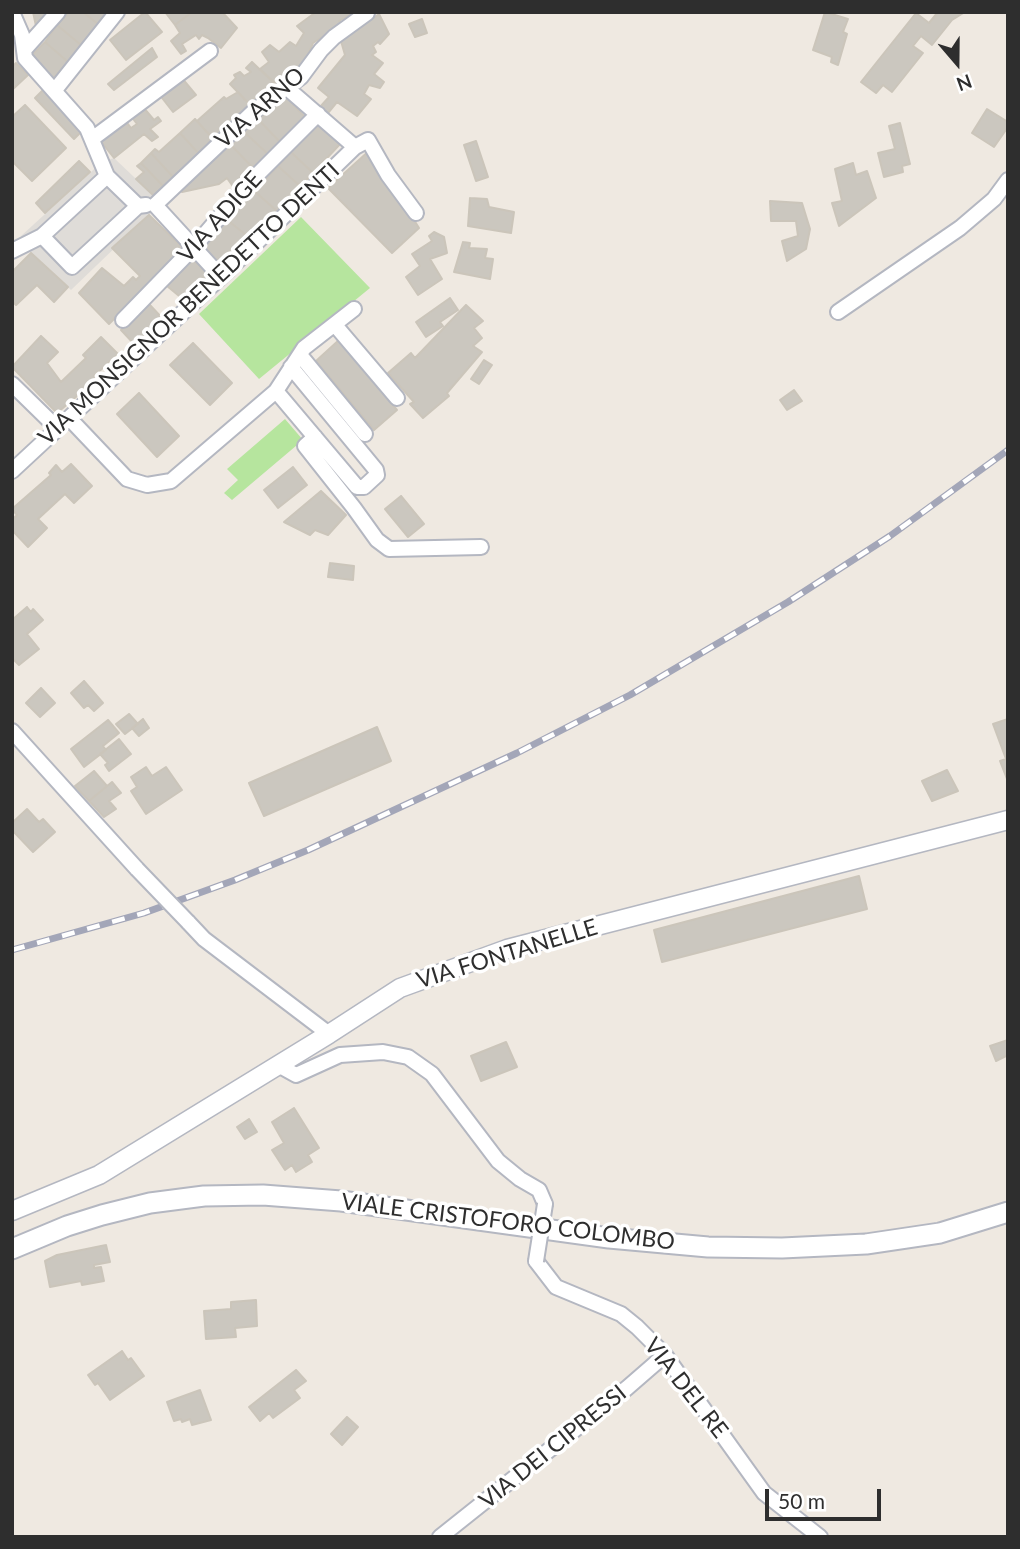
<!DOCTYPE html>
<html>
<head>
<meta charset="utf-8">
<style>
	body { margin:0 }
	#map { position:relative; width:1020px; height:1549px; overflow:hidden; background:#efe9e1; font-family:Lato,sans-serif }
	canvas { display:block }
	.frame { position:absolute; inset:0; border:14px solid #2e2e2e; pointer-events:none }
	.north { position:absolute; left:922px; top:28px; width:70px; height:70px; -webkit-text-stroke:5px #fff; paint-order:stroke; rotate:160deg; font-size:19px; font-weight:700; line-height:28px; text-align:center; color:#2e2e2e }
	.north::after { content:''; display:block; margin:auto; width:24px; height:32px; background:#2e2e2e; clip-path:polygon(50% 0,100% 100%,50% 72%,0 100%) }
	.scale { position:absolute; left:765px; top:1489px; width:116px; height:32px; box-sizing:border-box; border:4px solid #2e2e2e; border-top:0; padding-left:9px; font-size:21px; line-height:24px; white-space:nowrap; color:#2e2e2e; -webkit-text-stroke:5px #fff; paint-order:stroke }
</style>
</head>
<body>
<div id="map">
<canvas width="1020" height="1549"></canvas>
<div class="frame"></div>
<div class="north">N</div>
<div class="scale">50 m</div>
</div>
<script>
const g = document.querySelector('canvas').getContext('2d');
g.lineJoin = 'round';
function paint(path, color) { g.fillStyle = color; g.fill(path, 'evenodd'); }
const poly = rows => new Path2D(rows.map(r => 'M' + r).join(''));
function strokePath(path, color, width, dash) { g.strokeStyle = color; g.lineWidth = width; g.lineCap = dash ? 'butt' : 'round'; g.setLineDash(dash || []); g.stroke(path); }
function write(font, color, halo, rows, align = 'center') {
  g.font = font + ' Lato,sans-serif'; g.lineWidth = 7; g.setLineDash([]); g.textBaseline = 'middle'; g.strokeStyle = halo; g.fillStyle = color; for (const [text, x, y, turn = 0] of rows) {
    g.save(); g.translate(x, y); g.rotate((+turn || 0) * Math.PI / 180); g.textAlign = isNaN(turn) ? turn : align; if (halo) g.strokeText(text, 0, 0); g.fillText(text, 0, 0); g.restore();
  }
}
paint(poly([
	[301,217,370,288,259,379,199,314],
	[285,419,303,440,232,500,224,493,238,480,227,469]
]), '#b6e59e');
paint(poly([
	[114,158,154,196,155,205,149,215,71,290,31,253,21,236,102,162]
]), '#dfdcd8');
const building = poly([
	[33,12,48,12,36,26,33,12],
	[69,12,83,12,98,24,81,45,57,25,69,12],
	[83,12,107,12,98,24,83,12],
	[145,12,162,32,126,60,110,40,145,12],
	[165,12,192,12,175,25,165,12],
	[192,12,222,12,237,28,221,48,208,38,202,35,199,39,196,35,182,44,186,51,181,54,171,41,180,33,175,25,192,12],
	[316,12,355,12,339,21,342,24,313,43,305,62,296,75,280,88,260,69,269,62,262,52,270,45,279,52,290,42,296,46,304,33,297,26,316,12],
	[825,12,848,19,843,32,847,34,838,65,831,62,832,57,813,50,825,12],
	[938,12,965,12,952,20,932,45,921,36,913,46,923,53,892,92,883,85,876,93,861,82,916,13,929,23,938,12],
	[379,14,389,34,380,44,378,42,373,46,376,52,372,55,383,63,374,74,384,82,380,88,369,85,364,94,371,99,357,116,337,102,328,113,320,107,329,97,318,88,345,55,341,41,379,14],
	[422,19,427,33,415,37,409,24,422,19],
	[57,25,81,45,68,62,45,42,57,25],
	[45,42,68,62,52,80,33,54,45,42],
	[152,48,157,57,114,90,108,84,152,48],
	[252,62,274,83,251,106,230,84,236,78,234,75,240,72,244,76,251,72,246,68,252,62],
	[16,63,28,75,12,90,12,67,16,63],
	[181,77,196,95,173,112,159,94,181,77],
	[44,89,83,130,74,139,35,98,44,89],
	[238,92,251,106,214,140,197,121,224,97,226,99,238,92],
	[284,95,306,118,281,143,257,118,267,113,284,95],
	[25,105,66,148,32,181,12,161,12,117,25,105],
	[143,107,154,120,158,117,161,121,150,129,158,137,152,141,144,134,114,158,99,139,125,120,131,128,137,124,131,116,143,107],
	[987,109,1008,122,1008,127,994,147,972,133,987,109],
	[256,117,281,143,269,155,242,130,256,117],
	[195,119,214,140,200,155,180,133,195,119],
	[319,122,341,143,313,173,291,152,319,122],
	[900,123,910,164,902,166,903,172,884,177,878,153,895,149,889,126,900,123],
	[242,130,269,155,255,170,229,143,242,130],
	[180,133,200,155,174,178,151,153,155,149,159,152,180,133],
	[476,141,488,177,476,181,464,145,476,141],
	[229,143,255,170,234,188,227,178,219,184,182,192,179,190,229,143],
	[370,150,419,228,392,253,328,188,370,150],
	[291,152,313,173,301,187,278,166,291,152],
	[151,153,174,178,164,187,141,163,151,153],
	[79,161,90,172,45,213,36,203,79,161],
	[141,163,164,187,154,196,136,179,144,172,137,166,141,163],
	[853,163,856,175,867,171,876,198,839,226,832,203,842,201,835,169,853,163],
	[278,166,301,187,278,212,252,189,256,186,257,188,278,166],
	[252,189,278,212,251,239,226,219,252,189],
	[470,198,487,199,489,207,514,212,511,233,468,226,470,198],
	[770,201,802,203,810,229,806,249,787,261,782,241,798,236,796,221,771,221,770,201],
	[149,215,184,249,109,324,79,293,102,268,124,286,133,277,136,280,140,276,112,248,149,215],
	[226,219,251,239,221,267,201,247,226,219],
	[434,232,444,237,447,253,430,259,442,279,418,295,406,277,420,266,412,254,432,241,429,236,434,232],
	[463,242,470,243,469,248,487,249,485,258,493,259,490,279,454,272,463,242],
	[31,253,68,287,54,302,37,285,16,305,12,301,12,272,31,253],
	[192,258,209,275,184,300,167,286,192,258],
	[450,298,458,310,440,322,443,326,426,337,416,322,450,298],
	[149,304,164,320,136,346,121,330,149,304],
	[466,305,483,321,474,328,482,338,473,346,482,352,447,393,449,396,423,418,410,404,414,402,388,373,411,353,415,358,466,305],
	[41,336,58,352,47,363,61,382,86,358,83,355,101,337,118,354,94,376,97,379,57,413,12,367,41,336],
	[339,340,397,410,374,430,316,361,339,340],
	[193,343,232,383,210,405,170,365,193,343],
	[484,360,492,365,479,384,471,379,484,360],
	[794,390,802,401,787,410,780,400,794,390],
	[139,393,179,436,157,457,117,414,139,393],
	[71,464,92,486,74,503,65,494,38,519,47,528,28,547,12,530,12,520,17,515,12,509,51,475,49,473,56,465,62,472,71,464],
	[293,467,307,485,278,508,264,490,293,467],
	[321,491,346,515,328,535,315,530,310,535,284,522,321,491],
	[401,496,424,524,408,537,385,509,401,496],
	[330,563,354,566,353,580,328,577,330,563],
	[27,607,31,612,33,609,43,620,27,634,39,649,19,665,12,658,12,620,27,607],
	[84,681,103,703,94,711,88,705,84,708,71,693,84,681],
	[41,688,55,703,40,717,26,703,41,688],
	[129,714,138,724,125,734,116,724,129,714],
	[143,719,149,728,139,736,132,728,143,719],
	[1008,719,1008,779,1007,779,1000,761,1006,759,993,724,1008,719],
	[108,720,119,733,103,746,106,750,84,767,71,749,108,720],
	[377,727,391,761,264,816,249,783,377,727],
	[119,739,131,754,109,771,105,765,108,763,100,754,119,739],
	[146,767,152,776,166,767,182,790,146,814,131,791,137,787,131,777,146,767],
	[947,770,958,791,932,801,922,781,947,770],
	[94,771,107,786,89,801,75,786,94,771],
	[112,782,121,793,109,801,116,809,104,817,89,801,112,782],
	[27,809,39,822,43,819,55,832,33,852,12,830,12,823,27,809],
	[859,876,867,909,662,962,654,930,859,876],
	[1008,1040,1008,1055,996,1061,990,1046,1008,1040],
	[506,1042,517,1067,481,1081,471,1056,506,1042],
	[294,1108,319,1148,308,1155,312,1162,296,1172,292,1165,285,1170,272,1150,284,1143,272,1122,294,1108],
	[249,1119,257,1132,245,1139,237,1127,249,1119],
	[106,1245,110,1262,94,1265,94,1268,101,1267,104,1281,82,1285,81,1281,50,1287,45,1261,57,1255,106,1245],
	[256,1300,257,1326,235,1328,236,1337,206,1339,204,1311,231,1309,231,1302,256,1300],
	[122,1351,128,1360,131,1358,144,1376,110,1400,98,1383,95,1385,88,1375,122,1351],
	[296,1370,306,1381,294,1390,300,1398,273,1418,269,1413,260,1421,249,1407,296,1370],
	[200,1390,211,1420,192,1425,190,1419,182,1422,181,1419,174,1421,167,1402,200,1390],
	[347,1417,358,1427,342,1445,331,1434,347,1417]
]);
paint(building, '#cbc7bf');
strokePath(building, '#cbc5ba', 2);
const minor = poly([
	[12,12,22,35,25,58,87,128,107,176],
	[24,50,58,12],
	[287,88,355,147],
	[55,90,117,12],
	[92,139,210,51],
	[155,205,254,111,301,77,321,50,334,37,367,13],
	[155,205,221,277],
	[42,236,72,267,138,206,146,205],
	[12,251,42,236,107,176,138,206],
	[838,312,960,228,994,199,1008,180],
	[123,320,193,248,246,186,318,114],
	[335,325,397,398],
	[300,355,365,434],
	[12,384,57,428],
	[276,391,357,487,364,487,377,475,376,470,291,367],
	[69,418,127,479,147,485,171,481,276,391,304,348,354,309],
	[315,437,305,446,354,508,377,540,389,549,481,547],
	[12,471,221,277,355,147,368,140,388,175,416,213],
	[12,731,137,869],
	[188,922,204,939,329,1034],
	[278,1065,296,1075,340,1055,383,1052,408,1057,432,1074,498,1161,520,1179,539,1190,545,1204],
	[536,1261,556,1287,621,1314,637,1327,665,1355,764,1493,820,1537],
	[440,1537,627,1388,665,1355]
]);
const tertiary = poly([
	[12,1211,99,1175,329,1034,400,988,507,949,1008,820]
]);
const secondary = poly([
	[12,1249,67,1226,102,1215,150,1203,204,1196,263,1195,341,1201,609,1238,708,1247,782,1248,866,1244,940,1233,1008,1212]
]);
strokePath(minor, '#b4b7c1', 18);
strokePath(tertiary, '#b4b7c1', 21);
strokePath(secondary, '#b4b7c1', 23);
strokePath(minor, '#fff', 14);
strokePath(tertiary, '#fff', 18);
strokePath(secondary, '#fff', 19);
const rail = poly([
	[12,950,144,913,235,880,308,850,517,753,630,695,788,602,890,536,1008,450]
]);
strokePath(rail, '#a3a6b8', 7);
strokePath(rail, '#fff', 4.5, [13]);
const minorBridge = poly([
	[137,869,188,922],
	[536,1261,545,1204]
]);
strokePath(minorBridge, '#b4b7c1', 18, []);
strokePath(minorBridge, '#fff', 14);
write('23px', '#2e2e2e', '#fff', [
	["VIA ARNO",260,108,-41],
	["VIA ADIGE",220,217,-48],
	["VIA MONSIGNOR BENEDETTO DENTI",189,304,-43],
	["VIA FONTANELLE",507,954,-17],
	["VIALE CRISTOFORO COLOMBO",508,1222,7],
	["VIA DEL RE",686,1388,52],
	["VIA DEI CIPRESSI",553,1447,-39]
]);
</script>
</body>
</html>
